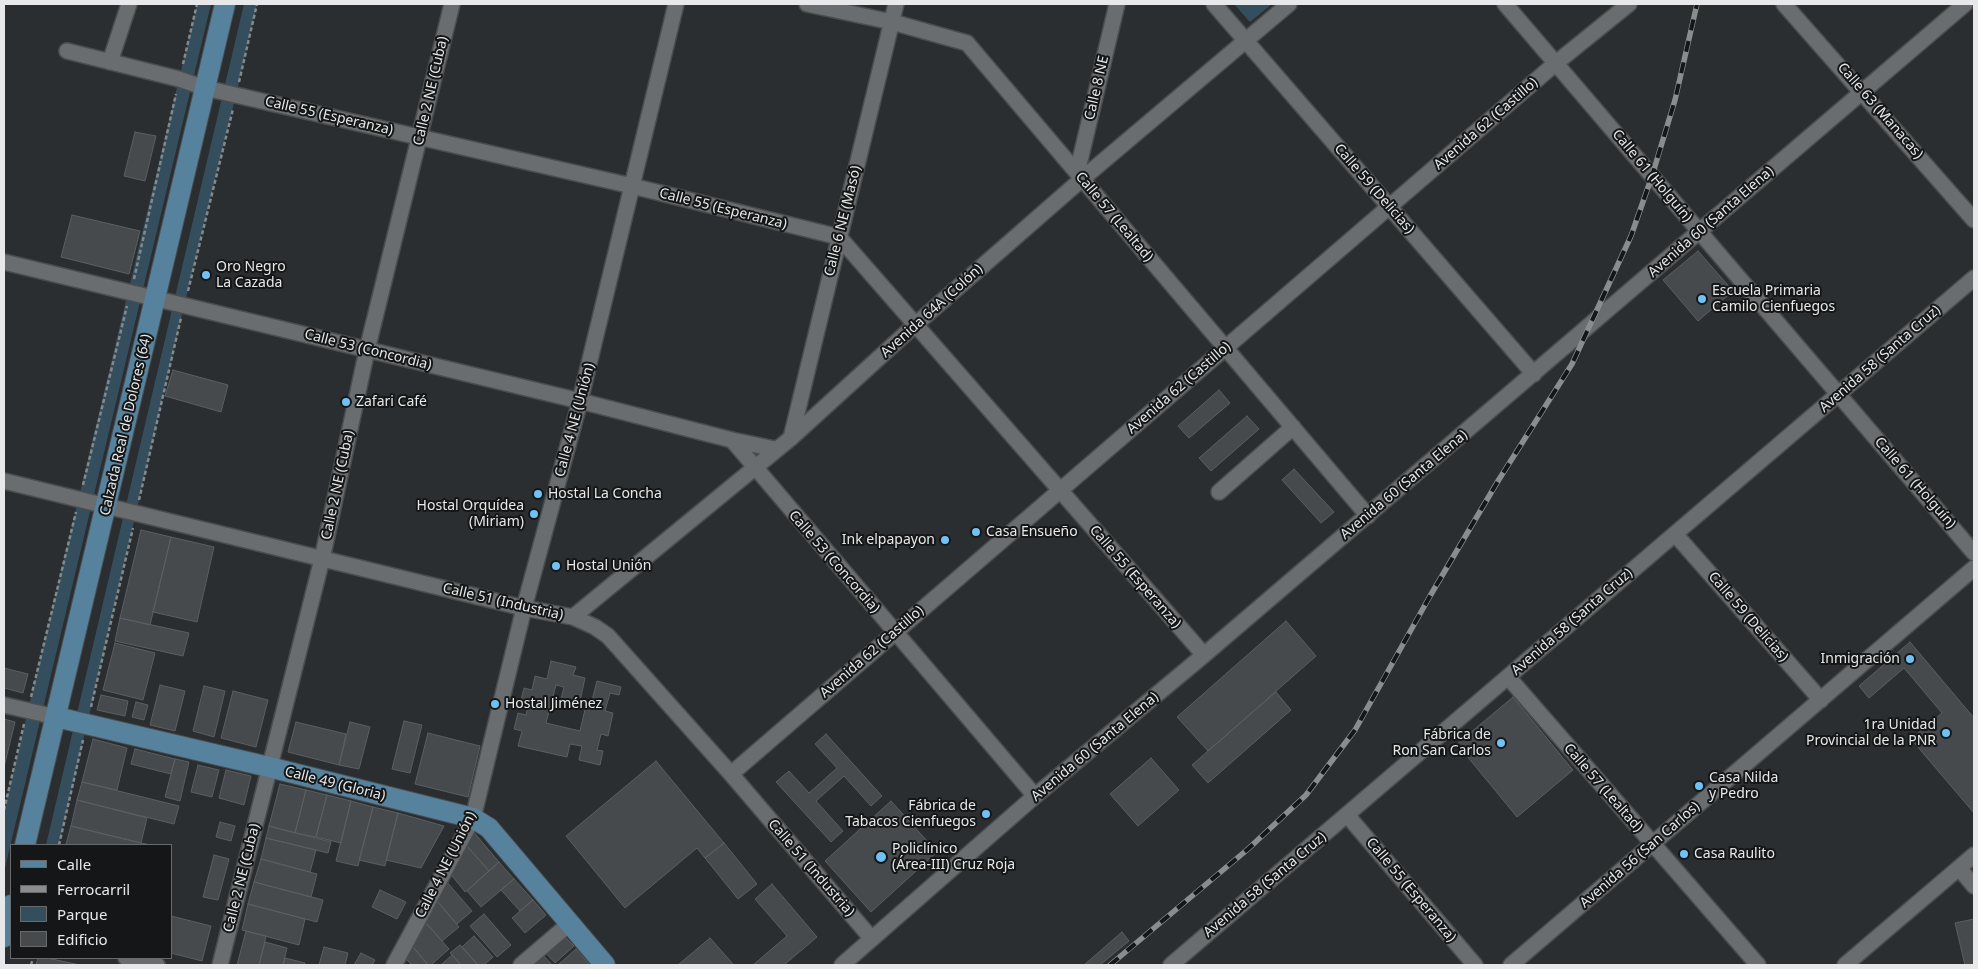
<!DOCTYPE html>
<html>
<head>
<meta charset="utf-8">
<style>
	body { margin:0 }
	#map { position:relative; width:1978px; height:969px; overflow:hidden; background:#2b2e30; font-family:"Noto Sans",sans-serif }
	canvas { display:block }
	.frame { position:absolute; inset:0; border:5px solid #e6e8e9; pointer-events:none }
	.legend { position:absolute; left:10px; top:844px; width:162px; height:115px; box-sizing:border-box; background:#141617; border:1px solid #686a6b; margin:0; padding:6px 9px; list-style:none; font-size:15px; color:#e6e8e9 }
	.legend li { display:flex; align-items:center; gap:10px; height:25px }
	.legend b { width:25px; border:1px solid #686a6b }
</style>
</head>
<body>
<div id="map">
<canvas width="1978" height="969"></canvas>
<div class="frame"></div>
<ul class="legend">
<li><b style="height:6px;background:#56829d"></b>Calle</li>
<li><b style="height:6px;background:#8a8d8e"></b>Ferrocarril</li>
<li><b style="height:14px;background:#354e5e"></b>Parque</li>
<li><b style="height:14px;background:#474a4c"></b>Edificio</li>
</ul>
</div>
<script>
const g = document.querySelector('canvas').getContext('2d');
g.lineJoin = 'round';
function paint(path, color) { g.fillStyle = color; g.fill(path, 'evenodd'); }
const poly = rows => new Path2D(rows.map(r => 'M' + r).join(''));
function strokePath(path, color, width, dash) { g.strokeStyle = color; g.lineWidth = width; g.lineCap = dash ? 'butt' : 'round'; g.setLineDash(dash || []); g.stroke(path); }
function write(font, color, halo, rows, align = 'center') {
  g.font = font + ' "Noto Sans",sans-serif'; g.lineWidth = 4; g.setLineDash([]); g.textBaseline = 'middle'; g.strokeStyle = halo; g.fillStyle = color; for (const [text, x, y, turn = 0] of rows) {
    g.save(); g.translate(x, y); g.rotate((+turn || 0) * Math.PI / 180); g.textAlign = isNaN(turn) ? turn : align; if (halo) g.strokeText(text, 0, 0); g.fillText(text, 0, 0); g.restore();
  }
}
paint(poly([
	[197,4,211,4,4,872,4,810],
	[244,4,257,4,236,95,184,306,59,845,46,845],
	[1234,4,1272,4,1250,22]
]), '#354e5e');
const building = poly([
	[135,132,156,136,145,181,124,176,135,132],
	[72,215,140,231,129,274,61,257,72,215],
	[1698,251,1733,291,1698,321,1663,280,1698,251],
	[173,370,228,385,221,412,165,396,173,370],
	[1219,390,1230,403,1189,438,1178,426,1219,390],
	[1247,416,1259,429,1211,471,1199,458,1247,416],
	[1294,469,1334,512,1321,523,1282,480,1294,469],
	[141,530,171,537,150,625,120,618,141,530],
	[171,537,214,547,197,622,153,612,171,537],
	[120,618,189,633,183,656,115,641,120,618],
	[1286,621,1316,656,1208,751,1177,717,1286,621],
	[1910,642,1974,718,1974,813,1911,739,1942,713,1904,668,1869,698,1859,686,1910,642],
	[115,643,155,653,143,700,103,690,115,643],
	[551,661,576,667,573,675,585,678,580,701,591,704,597,681,621,687,619,695,610,693,605,711,613,713,608,736,601,734,597,750,603,751,600,765,579,760,582,746,570,744,567,757,518,746,522,731,514,729,518,713,526,715,528,706,520,704,524,688,532,690,535,676,547,679,551,661],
	[556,685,564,687,561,699,586,705,580,731,546,723,556,685],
	[4,668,28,674,23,693,4,688,4,668],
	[160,685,185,691,175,731,150,725,160,685],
	[204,686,225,691,214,737,193,731,204,686],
	[233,691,268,700,256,747,221,738,233,691],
	[1276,692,1291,710,1208,783,1192,765,1276,692],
	[101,695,128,701,125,716,97,710,101,695],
	[1513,697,1573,770,1517,817,1457,744,1513,697],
	[136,702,148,705,144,720,132,717,136,702],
	[4,719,15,722,4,767,4,719],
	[404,721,422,725,410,773,392,769,404,721],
	[296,722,346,734,339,765,288,752,296,722],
	[350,722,370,727,359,769,339,765,350,722],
	[428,733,480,746,468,797,415,784,428,733],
	[826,734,882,796,871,806,844,776,816,801,843,831,831,842,776,782,789,771,809,793,837,768,815,744,826,734],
	[93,739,127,748,117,790,82,782,93,739],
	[135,749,175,759,171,774,131,764,135,749],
	[1151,758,1179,790,1138,826,1110,794,1151,758],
	[175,759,189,762,180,801,165,797,175,759],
	[656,761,724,843,705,858,697,848,625,908,566,836,656,761],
	[198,765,219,770,212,797,191,792,198,765],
	[226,770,251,776,244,805,219,798,226,770],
	[82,782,179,806,174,824,77,800,82,782],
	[280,784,306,790,295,833,269,826,280,784],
	[306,790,327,795,316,837,295,833,306,790],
	[327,795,351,801,341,843,316,837,327,795],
	[77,800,147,818,141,843,71,826,77,800],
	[351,801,373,807,358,866,336,861,351,801],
	[891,801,937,852,871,912,825,861,891,801],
	[373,807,398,813,385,866,359,860,373,807],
	[398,813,444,826,421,868,386,860,398,813],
	[220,822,235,826,231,841,216,837,220,822],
	[71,826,141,843,150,845,72,845,66,844,71,826],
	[269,826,331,842,328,853,266,838,269,826],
	[472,830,499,862,489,871,464,843,472,830],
	[266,838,316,850,310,872,261,859,266,838],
	[464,843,489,871,465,892,449,872,464,843],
	[724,843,757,884,738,899,705,858,724,843],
	[214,855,229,859,218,900,203,897,214,855],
	[261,859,317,874,311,897,254,882,261,859],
	[499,862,514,879,481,907,467,891,499,862],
	[514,879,533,900,520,911,501,890,514,879],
	[446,881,472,911,457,924,437,901,446,881],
	[254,882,323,900,317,922,248,904,254,882],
	[772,884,817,937,784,965,753,965,787,936,755,899,772,884],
	[380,890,406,902,397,919,372,907,380,890],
	[533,900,546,915,525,933,512,918,533,900],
	[437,901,459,927,442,941,426,923,437,901],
	[248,904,305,919,299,945,242,930,248,904],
	[484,914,511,945,497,957,470,926,484,914],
	[171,916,211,926,202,961,171,953,171,916],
	[1974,919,1974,965,1965,965,1955,923,1974,919],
	[426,923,449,949,431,965,428,965,413,947,426,923],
	[246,931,266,936,259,965,237,965,246,931],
	[1122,932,1129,941,1100,965,1084,965,1122,932],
	[474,936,493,957,484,965,478,965,462,947,474,936],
	[564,936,574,946,555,963,545,952,564,936],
	[710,938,734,965,678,965,710,938],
	[265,942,287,948,283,965,259,965,265,942],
	[460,945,462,947,478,965,461,965,450,953,460,945],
	[324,947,348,953,345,965,319,965,324,947],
	[413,947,428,965,412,965,406,959,413,947],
	[576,949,590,965,558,965,576,949],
	[361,953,375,960,372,965,354,965,361,953],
	[452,955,461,965,441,965,452,955],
	[543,955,552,965,535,965,534,963,543,955],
	[38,958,47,958,80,965,36,965,38,958],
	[285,958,305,963,304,965,283,965,285,958]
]);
paint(building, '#474a4c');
strokePath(building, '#5b5f61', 1);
const minor = poly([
	[807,4,892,22,967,43,1368,516],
	[1214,4,1534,374],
	[1505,4,1974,553],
	[1784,4,1974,220],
	[67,51,179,79,205,88,632,186,839,237,1204,655],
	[110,62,129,4],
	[1077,173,1117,4],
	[4,262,580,401,732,440,775,449],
	[791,438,896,4],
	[732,440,1035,796],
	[4,481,524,608,573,617,595,627,608,636,731,774,872,939],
	[1219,492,1293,427],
	[1675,534,1821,700],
	[573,617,791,438,915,325,1082,179,1289,4],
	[1508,677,1758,965],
	[4,705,56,717],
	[731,774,1556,63,1629,4],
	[1347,815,1475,965],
	[1959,868,1974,886],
	[126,958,157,965],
	[220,965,322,559,367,350,452,4],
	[394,965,473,818,524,608,580,401,676,4],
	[521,965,569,924],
	[842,965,1035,796,1204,655,1965,4],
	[1171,965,1974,278],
	[1511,965,1974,568],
	[1845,965,1974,855]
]);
const major = poly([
	[56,717,269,767,473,818,489,828,605,965],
	[25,845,225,4],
	[4,937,11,905]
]);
strokePath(minor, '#4a4d4e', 18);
strokePath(major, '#4a4d4e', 22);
strokePath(poly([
	[183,64,197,4],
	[239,82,257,4],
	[134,279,176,94],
	[188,291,233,109],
	[83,485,127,306],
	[139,500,181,318],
	[31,697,76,512],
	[91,707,133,528],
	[4,810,24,724],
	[59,845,83,740],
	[31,965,33,958]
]), '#86898a', 2.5, [4, 2.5]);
strokePath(minor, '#6a6d70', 15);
strokePath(major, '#56829d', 20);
const rail = poly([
	[1110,965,1248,849,1306,795,1355,730,1430,596,1498,481,1572,364,1631,236,1652,176,1675,100,1697,4]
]);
strokePath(rail, '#8a8d8e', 5.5);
strokePath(rail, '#141617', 4, [11]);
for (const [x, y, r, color] of [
	[206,275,5,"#70c2f4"],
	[1702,299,5,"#70c2f4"],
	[346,402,5,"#70c2f4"],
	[538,494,5,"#70c2f4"],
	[534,514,5,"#70c2f4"],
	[976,532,5,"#70c2f4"],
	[945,540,5,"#70c2f4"],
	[556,566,5,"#70c2f4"],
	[1910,659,5,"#70c2f4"],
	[495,704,5,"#70c2f4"],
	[1946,733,5,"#70c2f4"],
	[1501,743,5,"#70c2f4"],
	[1699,786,5,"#70c2f4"],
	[986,814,5,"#70c2f4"],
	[1684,854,5,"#70c2f4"],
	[881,857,6,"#70c2f4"]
]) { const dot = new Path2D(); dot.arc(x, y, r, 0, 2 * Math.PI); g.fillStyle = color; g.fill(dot); strokePath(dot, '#141617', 2); }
write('14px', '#e6e8e9', '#141617', [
	["Calle 8 NE",1097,88,-77],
	["Calle 2 NE (Cuba)",431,91,-77],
	["Calle 63 (Manacas)",1880,111,49],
	["Calle 55 (Esperanza)",329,116,13],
	["Avenida 62 (Castillo)",1486,124,-41],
	["Calle 61 (Holguín)",1652,176,50],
	["Calle 59 (Delicias)",1374,189,49],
	["Calle 55 (Esperanza)",723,209,14],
	["Calle 57 (Lealtad)",1114,217,50],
	["Calle 6 NE (Masó)",843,221,-76],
	["Avenida 60 (Santa Elena)",1711,222,-41],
	["Avenida 64A (Colón)",932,311,-42],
	["Calle 53 (Concordia)",368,350,14],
	["Avenida 58 (Santa Cruz)",1880,359,-41],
	["Avenida 62 (Castillo)",1179,388,-41],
	["Calle 4 NE (Unión)",575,420,-75],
	["Calzada Real de Dolores (64)",126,425,-77],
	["Calle 61 (Holguín)",1915,483,49],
	["Calle 2 NE (Cuba)",338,485,-78],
	["Avenida 60 (Santa Elena)",1404,485,-40],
	["Calle 53 (Concordia)",834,562,49],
	["Calle 55 (Esperanza)",1135,577,49],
	["Calle 51 (Industria)",503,602,13],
	["Calle 59 (Delicias)",1748,617,49],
	["Avenida 58 (Santa Cruz)",1572,622,-41],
	["Avenida 62 (Castillo)",872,652,-41],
	["Avenida 60 (Santa Elena)",1095,747,-40],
	["Calle 49 (Gloria)",335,784,14],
	["Calle 57 (Lealtad)",1603,788,49],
	["Avenida 56 (San Carlos)",1640,855,-41],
	["Calle 4 NE (Unión)",446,865,-63],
	["Calle 51 (Industria)",811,868,49],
	["Calle 2 NE (Cuba)",242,878,-76],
	["Avenida 58 (Santa Cruz)",1265,885,-40],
	["Calle 55 (Esperanza)",1411,890,50]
]);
write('14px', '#e6e8e9', '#141617', [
	["Oro Negro",216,267],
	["La Cazada",216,283],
	["Escuela Primaria",1712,291],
	["Camilo Cienfuegos",1712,307],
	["Zafari Café",356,402],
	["Hostal La Concha",548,494],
	["Hostal Orquídea",524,506,"right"],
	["(Miriam)",524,522,"right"],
	["Casa Ensueño",986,532],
	["Ink elpapayon",935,540,"right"],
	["Hostal Unión",566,566],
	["Inmigración",1900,659,"right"],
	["Hostal Jiménez",505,704],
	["1ra Unidad",1936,725,"right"],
	["Provincial de la PNR",1936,741,"right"],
	["Fábrica de",1491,735,"right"],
	["Ron San Carlos",1491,751,"right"],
	["Casa Nilda",1709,778],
	["y Pedro",1709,794],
	["Fábrica de",976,806,"right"],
	["Tabacos Cienfuegos",976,822,"right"],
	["Policlínico",892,849],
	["(Área-III) Cruz Roja",892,865],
	["Casa Raulito",1694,854]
], 'left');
</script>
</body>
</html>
